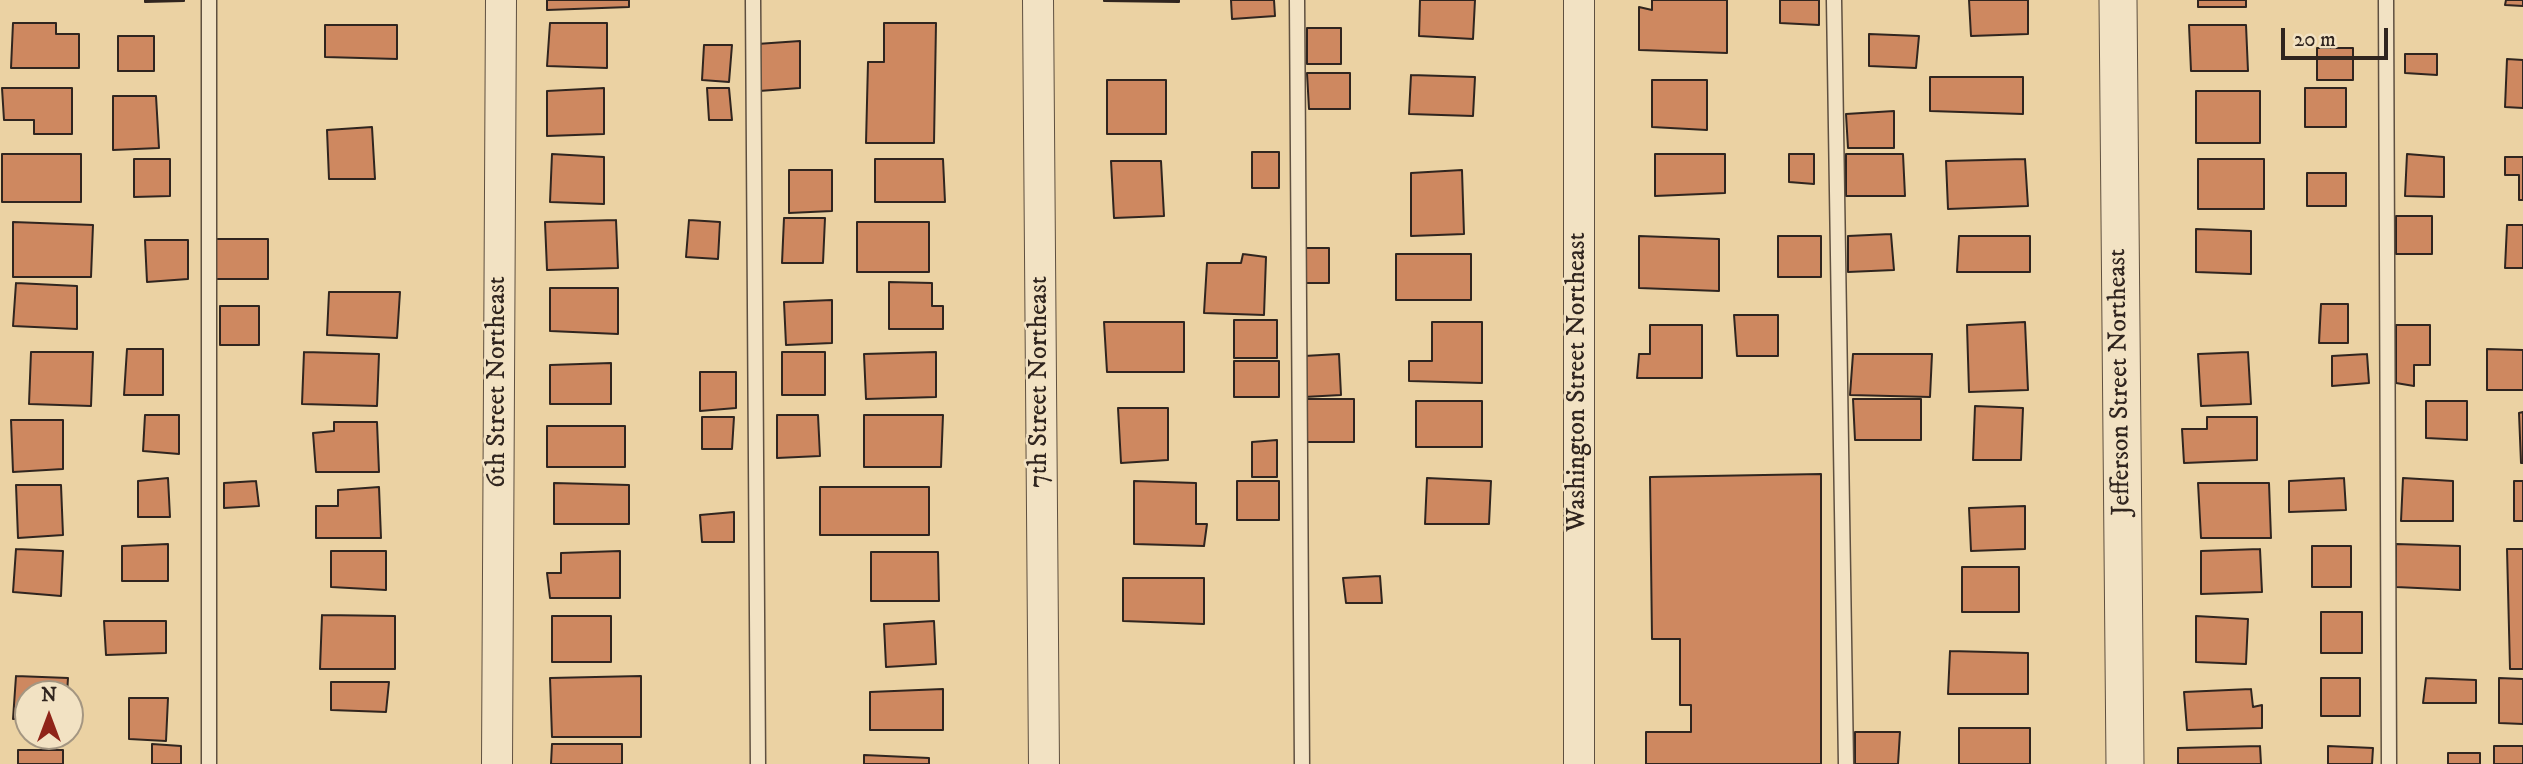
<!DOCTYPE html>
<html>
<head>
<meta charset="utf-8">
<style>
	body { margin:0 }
	#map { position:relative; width:2523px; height:764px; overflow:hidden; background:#ebd2a3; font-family:"IM FELL DW Pica",serif }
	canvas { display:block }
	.north { position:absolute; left:14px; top:680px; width:70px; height:70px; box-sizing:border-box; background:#f2e2c3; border:2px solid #a49681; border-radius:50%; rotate:0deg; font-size:19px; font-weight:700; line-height:28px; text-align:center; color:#30251f }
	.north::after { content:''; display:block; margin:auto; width:24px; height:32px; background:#8f2418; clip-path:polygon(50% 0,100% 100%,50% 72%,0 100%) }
	.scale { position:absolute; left:2281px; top:28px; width:107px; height:32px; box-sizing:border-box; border:4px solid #30251f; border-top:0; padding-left:9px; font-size:21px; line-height:24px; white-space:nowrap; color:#30251f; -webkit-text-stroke:5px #f2e2c3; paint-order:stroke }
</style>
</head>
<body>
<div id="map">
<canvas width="2523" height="764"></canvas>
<div class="north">N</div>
<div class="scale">20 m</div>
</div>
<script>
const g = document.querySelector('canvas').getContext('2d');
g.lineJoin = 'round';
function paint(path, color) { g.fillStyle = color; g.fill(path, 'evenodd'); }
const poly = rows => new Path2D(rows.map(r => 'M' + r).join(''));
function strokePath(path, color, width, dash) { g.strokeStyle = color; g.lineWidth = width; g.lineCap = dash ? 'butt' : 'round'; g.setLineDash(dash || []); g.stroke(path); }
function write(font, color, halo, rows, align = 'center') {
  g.font = font + ' "IM FELL DW Pica",serif'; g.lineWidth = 5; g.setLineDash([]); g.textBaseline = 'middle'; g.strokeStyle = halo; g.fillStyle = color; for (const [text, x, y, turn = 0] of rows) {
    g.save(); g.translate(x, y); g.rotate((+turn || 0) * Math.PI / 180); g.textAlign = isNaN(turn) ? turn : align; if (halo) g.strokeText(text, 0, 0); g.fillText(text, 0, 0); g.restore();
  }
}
const building = poly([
	[145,0,184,0,184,1,145,2,145,0],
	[547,0,629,0,629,7,547,10,547,0],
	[1179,0,1179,2,1104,1,1104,0,1179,0],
	[1231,0,1274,0,1275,16,1232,19,1231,0],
	[1420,0,1475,0,1473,39,1419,36,1420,0],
	[1652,0,1727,0,1727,53,1639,50,1639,7,1652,10,1652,0],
	[1780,0,1819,0,1819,25,1780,23,1780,0],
	[1969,0,2028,0,2028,34,1971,36,1969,0],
	[2198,0,2246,0,2246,7,2198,7,2198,0],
	[2506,0,2523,0,2523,6,2505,5,2506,0],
	[13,23,56,23,56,34,79,34,79,68,11,68,13,23],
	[550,23,607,23,607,68,547,66,550,23],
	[884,23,936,23,934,143,866,143,868,62,884,62,884,23],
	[325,25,397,25,397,59,325,57,325,25],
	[2189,25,2246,25,2248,71,2191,71,2189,25],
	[1307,28,1341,28,1341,64,1307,64,1307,28],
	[1869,34,1919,36,1916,68,1869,66,1869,34],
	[118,36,154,36,154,71,118,71,118,36],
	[800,41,800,88,759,91,757,44,800,41],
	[704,45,732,45,729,82,702,80,704,45],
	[2317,48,2353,48,2353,80,2317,80,2317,48],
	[2405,54,2437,54,2437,75,2405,73,2405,54],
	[2507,59,2523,60,2523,108,2505,107,2507,59],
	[1307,73,1350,73,1350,109,1309,109,1307,73],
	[1411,75,1475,77,1473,116,1409,114,1411,75],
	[1930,77,2023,77,2023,114,1930,111,1930,77],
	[1107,80,1166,80,1166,134,1107,134,1107,80],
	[1652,80,1707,80,1707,130,1652,127,1652,80],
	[2,88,72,88,72,134,34,134,34,120,4,120,2,88],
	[604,88,604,134,547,136,547,91,604,88],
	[707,88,729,88,732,120,709,120,707,88],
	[2305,88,2346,88,2346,127,2305,127,2305,88],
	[2196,91,2260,91,2260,143,2196,143,2196,91],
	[113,96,156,96,159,148,113,150,113,96],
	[1894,111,1894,148,1848,148,1846,114,1894,111],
	[372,127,375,179,329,179,327,130,372,127],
	[1252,152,1279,152,1279,188,1252,188,1252,152],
	[2,154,81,154,81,202,2,202,2,154],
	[552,154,604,157,604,204,550,202,552,154],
	[1655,154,1725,154,1725,193,1655,196,1655,154],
	[1789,154,1814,154,1814,184,1789,182,1789,154],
	[1846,154,1903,154,1905,196,1846,196,1846,154],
	[2407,154,2444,157,2444,197,2405,196,2407,154],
	[2505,157,2523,157,2523,200,2519,200,2519,175,2505,175,2505,157],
	[134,159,170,159,170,196,134,197,134,159],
	[875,159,943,159,945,202,875,202,875,159],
	[2025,159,2028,206,1948,209,1946,161,2025,159],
	[2198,159,2264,159,2264,209,2198,209,2198,159],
	[1111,161,1161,161,1164,216,1114,218,1111,161],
	[789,170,832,170,832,211,789,213,789,170],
	[1462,170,1464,234,1411,236,1411,173,1462,170],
	[2307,173,2346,173,2346,206,2307,206,2307,173],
	[2396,216,2432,216,2432,254,2396,254,2396,216],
	[784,218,825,218,823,263,782,263,784,218],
	[616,220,618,268,547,270,545,222,616,220],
	[689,220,720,222,718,259,686,257,689,220],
	[13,222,93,225,91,277,13,277,13,222],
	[857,222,929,222,929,272,857,272,857,222],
	[2507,225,2523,225,2523,268,2505,268,2507,225],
	[2196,229,2251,231,2251,274,2196,272,2196,229],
	[1891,234,1894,270,1848,272,1848,236,1891,234],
	[1639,236,1719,239,1719,291,1639,288,1639,236],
	[1778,236,1821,236,1821,277,1778,277,1778,236],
	[1959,236,2030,236,2030,272,1957,272,1959,236],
	[216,239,268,239,268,279,213,279,216,239],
	[145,240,188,240,188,279,147,282,145,240],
	[1304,248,1329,248,1329,283,1304,283,1304,248],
	[1243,254,1266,257,1264,315,1204,313,1207,263,1241,263,1243,254],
	[1396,254,1471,254,1471,300,1396,300,1396,254],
	[889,282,932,283,932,306,943,306,943,329,889,329,889,282],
	[16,283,77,286,77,329,13,326,16,283],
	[550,288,618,288,618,334,550,331,550,288],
	[329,292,400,292,397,338,327,335,329,292],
	[832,300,832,343,786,345,784,302,832,300],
	[2321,304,2348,304,2348,343,2319,343,2321,304],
	[220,306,259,306,259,345,220,345,220,306],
	[1734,315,1778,315,1778,356,1737,356,1734,315],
	[1234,320,1277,320,1277,358,1234,358,1234,320],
	[1104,322,1184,322,1184,372,1107,372,1104,322],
	[1432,322,1482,322,1482,383,1409,381,1409,361,1432,361,1432,322],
	[2025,322,2028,390,1969,392,1967,325,2025,322],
	[1650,325,1702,325,1702,378,1637,378,1639,354,1650,354,1650,325],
	[2396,325,2430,325,2430,365,2414,365,2414,386,2396,383,2396,325],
	[127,349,163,349,163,395,124,395,127,349],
	[2487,349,2523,350,2523,390,2487,390,2487,349],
	[31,352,93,352,91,406,29,404,31,352],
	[304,352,379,354,377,406,302,404,304,352],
	[782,352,825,352,825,395,782,395,782,352],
	[936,352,936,397,866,399,864,354,936,352],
	[2248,352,2251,404,2201,406,2198,354,2248,352],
	[1339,354,1341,395,1304,397,1304,356,1339,354],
	[1853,354,1932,354,1930,397,1850,395,1853,354],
	[2367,354,2369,383,2332,386,2332,356,2367,354],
	[1234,361,1279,361,1279,397,1234,397,1234,361],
	[611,363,611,404,550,404,550,365,611,363],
	[700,372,736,372,736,408,700,411,700,372],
	[1307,399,1354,399,1354,442,1307,442,1307,399],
	[1853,399,1921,399,1921,440,1855,440,1853,399],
	[1416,401,1482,401,1482,447,1416,447,1416,401],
	[2426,401,2467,401,2467,440,2426,438,2426,401],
	[1975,406,2023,408,2021,460,1973,460,1975,406],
	[1118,408,1168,408,1168,460,1121,463,1118,408],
	[2523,412,2523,463,2521,463,2519,413,2523,412],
	[145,415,179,415,179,454,143,451,145,415],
	[777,415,818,415,820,456,777,458,777,415],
	[864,415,943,415,941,467,864,467,864,415],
	[702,417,734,417,732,449,702,449,702,417],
	[2207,417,2257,417,2257,460,2184,463,2182,429,2207,429,2207,417],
	[11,420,63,420,63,469,13,472,11,420],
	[334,422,377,422,379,472,316,472,313,433,334,431,334,422],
	[547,426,625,426,625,467,547,467,547,426],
	[1277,440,1277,477,1252,477,1252,442,1277,440],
	[1821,474,1821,764,1646,764,1646,732,1691,732,1691,705,1680,705,1680,639,1652,639,1650,477,1821,474],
	[168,478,170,517,138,517,138,481,168,478],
	[1427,478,1491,481,1489,524,1425,524,1427,478],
	[2344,478,2346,510,2289,512,2289,481,2344,478],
	[2403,478,2453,481,2453,521,2401,521,2403,478],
	[256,481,259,506,224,508,224,483,256,481],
	[1134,481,1196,483,1196,524,1207,524,1204,546,1134,544,1134,481],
	[1237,481,1279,481,1279,520,1237,520,1237,481],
	[2514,481,2523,481,2523,521,2514,521,2514,481],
	[554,483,629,485,629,524,554,524,554,483],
	[2198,483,2269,483,2271,538,2201,538,2198,483],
	[16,485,61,485,63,535,18,538,16,485],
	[379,487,381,538,316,538,316,506,338,506,338,490,379,487],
	[820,487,929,487,929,535,820,535,820,487],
	[2025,506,2025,549,1971,551,1969,508,2025,506],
	[734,512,734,542,702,542,700,515,734,512],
	[168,544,168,581,122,581,122,546,168,544],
	[2396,544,2460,546,2460,590,2396,587,2396,544],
	[2312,546,2351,546,2351,587,2312,587,2312,546],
	[16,549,63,551,61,596,13,592,16,549],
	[2260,549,2262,592,2201,594,2201,551,2260,549],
	[2507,549,2523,549,2523,669,2510,669,2507,549],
	[331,551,386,551,386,590,331,587,331,551],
	[620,551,620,598,550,598,547,573,561,573,561,553,620,551],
	[871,552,938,552,939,601,871,601,871,552],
	[1962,567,2019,567,2019,612,1962,612,1962,567],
	[1380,576,1382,603,1346,603,1343,578,1380,576],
	[1123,578,1204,578,1204,624,1123,621,1123,578],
	[2321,612,2362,612,2362,653,2321,653,2321,612],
	[322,615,395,616,395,669,320,669,322,615],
	[552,616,611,616,611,662,552,662,552,616],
	[2196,616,2248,619,2246,664,2196,662,2196,616],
	[104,621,166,621,166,653,106,655,104,621],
	[934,621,936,664,886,667,884,624,934,621],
	[1950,651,2028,653,2028,694,1948,694,1950,651],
	[16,676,68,678,67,694,28,694,28,719,13,719,16,676],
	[641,676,641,737,552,737,550,678,641,676],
	[2321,678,2360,678,2360,716,2321,716,2321,678],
	[2426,678,2476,680,2476,703,2423,703,2426,678],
	[2499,678,2523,679,2523,724,2499,723,2499,678],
	[331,682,389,682,386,712,331,710,331,682],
	[943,689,943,730,870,730,870,692,943,689],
	[2251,689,2253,707,2262,705,2262,728,2187,730,2184,692,2251,689],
	[129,698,168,698,166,741,129,739,129,698],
	[1959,728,2030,728,2030,764,1959,764,1959,728],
	[1855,732,1900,732,1898,764,1855,764,1855,732],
	[152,744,181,746,181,764,152,764,152,744],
	[552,744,622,744,622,764,551,764,552,744],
	[2260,746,2261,764,2178,764,2178,748,2260,746],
	[2328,746,2373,748,2372,764,2328,764,2328,746],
	[2494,746,2523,746,2523,764,2494,764,2494,746],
	[18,750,63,750,63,764,18,764,18,750],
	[2448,753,2480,753,2480,764,2448,764,2448,753],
	[864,755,929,758,929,764,864,764,864,755]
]);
paint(building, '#ce8860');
strokePath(building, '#30251f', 2);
const service = poly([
	[209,0,209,764],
	[753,0,758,764],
	[1297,0,1302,764],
	[1834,0,1846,764],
	[2386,0,2389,764]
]);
const minor = poly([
	[1038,0,1044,764],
	[1579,0,1579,764],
	[497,764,501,0]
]);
const tertiary = poly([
	[2118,0,2125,764]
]);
strokePath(service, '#5f5040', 17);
strokePath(minor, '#5f5040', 32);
strokePath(tertiary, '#5f5040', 39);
strokePath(service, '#f2e2c3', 14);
strokePath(minor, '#f2e2c3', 30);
strokePath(tertiary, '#f2e2c3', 37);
write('26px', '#30251f', '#f2e2c3', [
	["6th Street Northeast",499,382,-90],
	["7th Street Northeast",1041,382,-90],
	["Washington Street Northeast",1579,382,-90],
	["Jefferson Street Northeast",2121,382,-91]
]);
</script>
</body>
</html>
